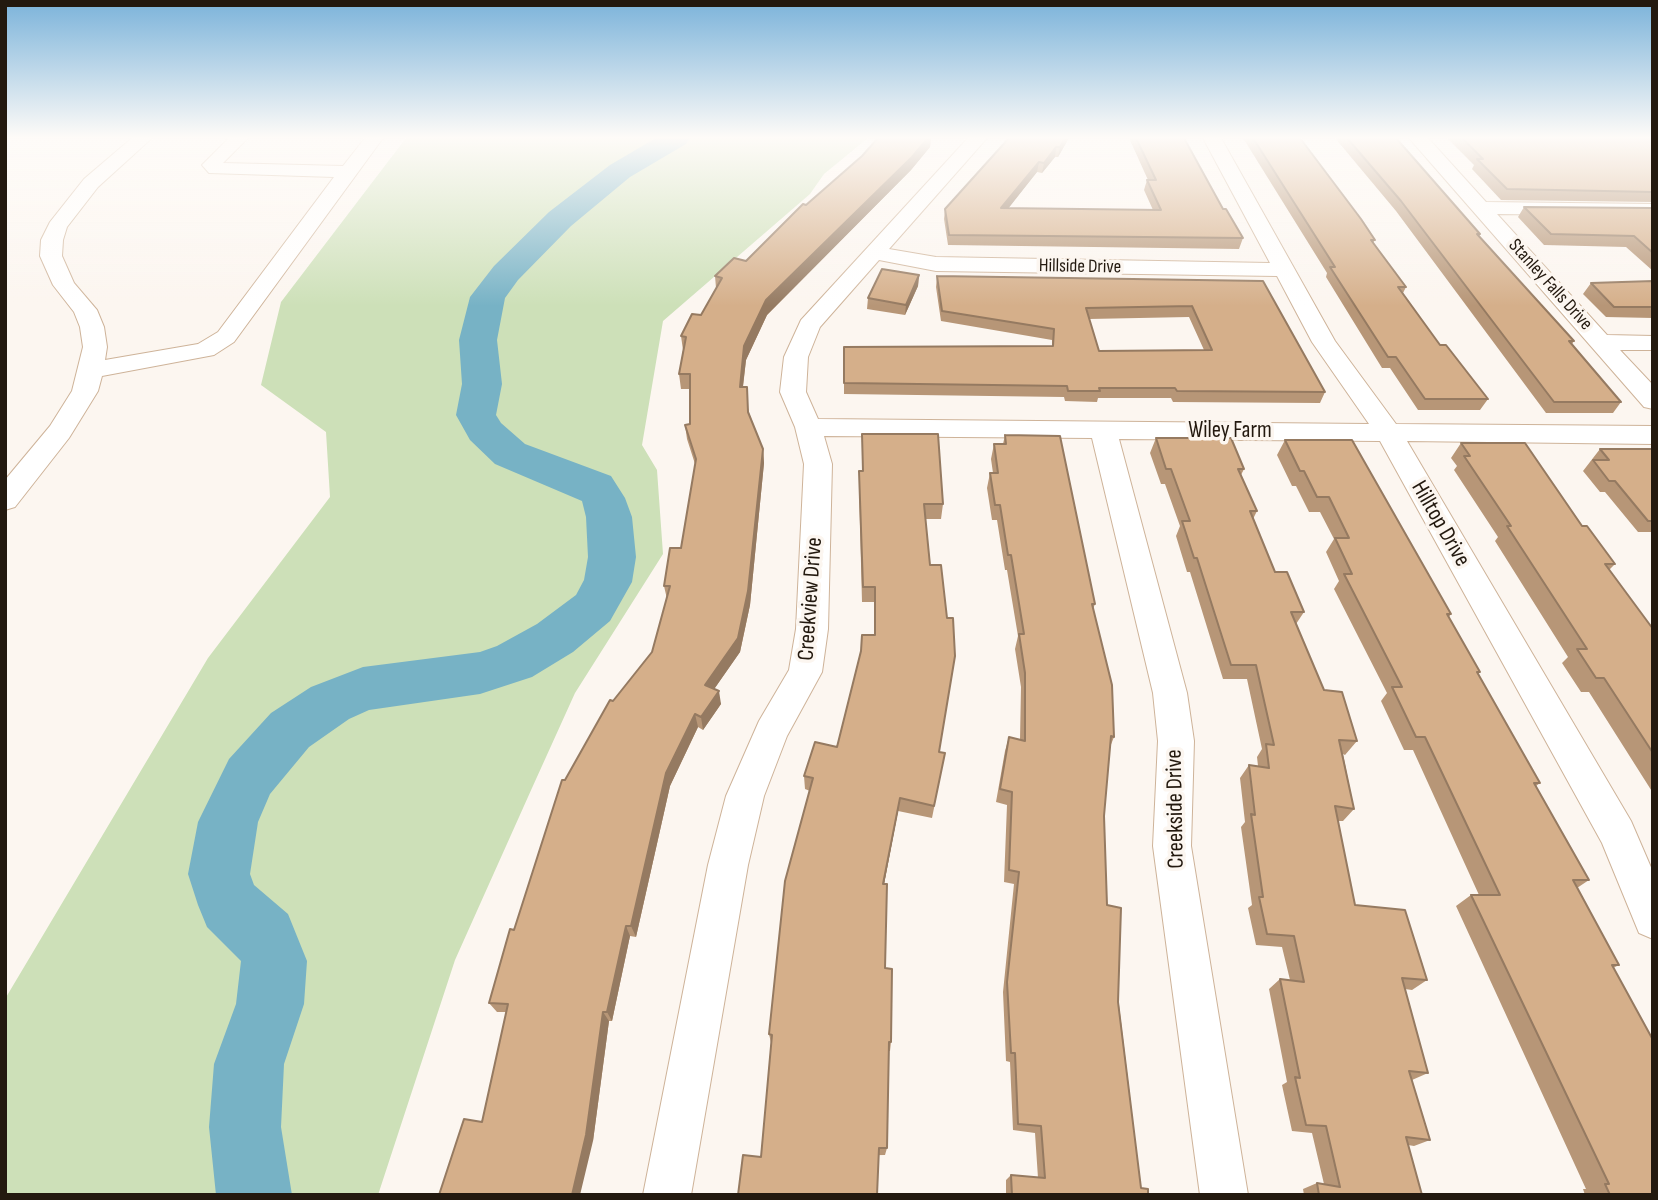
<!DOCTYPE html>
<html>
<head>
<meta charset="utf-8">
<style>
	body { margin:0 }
	#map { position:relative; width:1658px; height:1200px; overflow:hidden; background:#fcf6f0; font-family:"Sofia Sans Condensed",sans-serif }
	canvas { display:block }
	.frame { position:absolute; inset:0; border:7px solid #23190f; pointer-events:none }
</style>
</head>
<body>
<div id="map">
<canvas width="1658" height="1200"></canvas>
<div class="frame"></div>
</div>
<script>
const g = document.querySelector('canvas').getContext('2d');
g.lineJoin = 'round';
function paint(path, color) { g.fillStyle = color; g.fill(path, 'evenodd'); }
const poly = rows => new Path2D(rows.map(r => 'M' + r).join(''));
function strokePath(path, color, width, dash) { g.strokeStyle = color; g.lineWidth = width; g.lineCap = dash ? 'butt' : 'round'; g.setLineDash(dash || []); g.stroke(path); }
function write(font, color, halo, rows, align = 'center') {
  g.font = font + ' "Sofia Sans Condensed",sans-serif'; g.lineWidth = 7; g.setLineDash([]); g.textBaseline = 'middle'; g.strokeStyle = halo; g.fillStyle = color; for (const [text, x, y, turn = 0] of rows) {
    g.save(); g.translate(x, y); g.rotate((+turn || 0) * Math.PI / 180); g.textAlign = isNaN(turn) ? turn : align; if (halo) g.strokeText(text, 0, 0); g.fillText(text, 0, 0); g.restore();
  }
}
paint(poly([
	[406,138,868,138,824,174,810,194,663,321,642,445,657,470,663,554,575,693,532,788,455,960,378,1195,5,1195,5,999,208,658,330,497,326,432,261,385,281,302]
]), '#cde0b8');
paint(poly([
	[656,138,690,138,686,144,630,177,571,226,518,280,505,298,497,340,502,384,496,415,501,423,525,444,611,476,625,498,632,517,636,557,632,582,610,621,573,652,532,677,480,694,369,710,349,719,309,747,270,794,258,822,250,874,254,885,288,914,307,961,304,1004,284,1064,281,1127,292,1195,216,1195,209,1127,214,1064,236,1004,241,961,207,927,198,905,188,874,198,822,229,759,271,713,311,687,363,667,480,652,497,646,537,624,576,595,584,580,588,557,586,517,582,501,495,464,470,440,456,415,462,384,459,340,470,297,494,266,549,212,610,165,656,138]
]), '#77b2c5');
const minor = poly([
	[132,138,152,138,98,187,67,227,63,240,62,256,74,283,97,310,104,327,107,347,105,360,198,344,218,332,334,177,209,173,202,165,229,138,248,138,223,163,343,166,365,138,383,138,234,342,214,355,102,376,98,391,69,438,15,507,5,510,5,480,50,426,72,391,83,347,80,327,74,312,53,285,40,256,41,240,50,222,84,179,132,138],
	[968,138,987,138,889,249,936,257,1270,263,1203,138,1221,138,1335,341,1396,424,1653,426,1653,444,1407,441,1631,821,1653,872,1653,939,1639,933,1602,843,1380,441,1119,439,1187,693,1194,741,1191,846,1248,1195,1200,1195,1153,846,1158,741,1153,693,1092,438,824,436,832,464,828,629,822,672,787,736,764,796,748,865,691,1195,643,1195,708,865,726,796,759,721,789,670,796,629,804,464,795,427,780,392,784,357,801,320,968,138],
	[879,260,936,271,1277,276,1312,342,1369,424,818,419,806,392,808,357,820,327,879,260],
	[1409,138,1428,138,1486,202,1653,204,1653,216,1497,214,1607,335,1653,336,1653,350,1620,350,1653,385,1653,409,1644,407,1409,138]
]);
strokePath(minor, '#ceb399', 2);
paint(minor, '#fff');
paint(poly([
	[878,138,931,138,930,147,911,170,767,315,746,360,743,387,749,413,763,449,764,463,750,605,740,652,714,689,721,704,703,730,698,727,670,786,636,937,630,936,612,1021,609,1021,593,1141,482,1122,506,1012,497,1012,489,1003,565,780,613,701,652,652,667,599,664,586,681,548,695,464,687,439,685,425,690,424,690,389,681,389,679,374,683,350,681,336,701,315,716,288,715,276,746,261,806,205,862,156],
	[1009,138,1069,138,1058,157,1055,157,1042,173,1037,172,1008,208,1153,210,1144,190,1147,180,1148,180,1129,138,1184,138,1223,209,1243,238,1239,249,948,245,944,219,945,209],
	[1243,138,1300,138,1375,240,1373,243,1406,287,1403,293,1440,345,1488,399,1480,410,1418,410,1390,368,1382,368,1326,277,1327,273],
	[1335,138,1396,138,1480,234,1479,237,1574,341,1572,344,1621,402,1613,413,1546,413,1396,211],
	[1447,138,1653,138,1653,202,1501,200,1472,169,1474,165],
	[1524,207,1653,208,1653,271,1626,247,1544,245,1518,217],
	[919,275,918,286,905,315,867,309,868,298],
	[937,276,1263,281,1325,392,1320,403,1173,402,1171,398,1098,398,1097,402,1065,401,1064,397,844,394,844,347,1052,346,1052,340,941,321,936,287],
	[1189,317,1204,350,1099,351,1089,319],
	[1653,281,1653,318,1606,317,1583,294,1591,283],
	[862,434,943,504,941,519,925,519,939,752,945,753,932,818,898,811,884,884,885,968,891,1042,890,1051,888,1051,887,1148,885,1155,761,1157,771,1043,769,1034,810,791,805,789,804,776,837,747,874,635,874,602,862,602,859,487,859,471,862,471],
	[1005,435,1095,604,1093,609,1114,737,1110,747,1104,816,1107,905,1141,1188,1148,1195,1006,1195,1006,1180,1011,1175,1038,1178,1035,1133,1013,1130,1010,1062,1006,1061,1003,992,1014,884,1004,882,1007,805,996,802,1005,751,1009,737,1020,740,1021,687,1015,649,1018,636,1007,570,1005,570,997,520,992,520,987,488,990,473,993,473,991,459,994,444,1003,444],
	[1156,438,1244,469,1241,475,1257,511,1253,519,1275,572,1304,612,1296,624,1324,690,1357,741,1345,755,1343,754,1354,809,1343,821,1338,821,1355,905,1427,980,1412,990,1405,989,1428,1073,1412,1080,1430,1140,1414,1146,1408,1145,1422,1195,1304,1195,1303,1189,1317,1183,1324,1184,1312,1133,1292,1131,1282,1085,1287,1082,1269,989,1280,979,1290,980,1282,947,1256,945,1248,908,1252,905,1241,827,1245,822,1240,778,1249,765,1258,766,1257,757,1262,749,1247,679,1223,679,1190,572,1187,572,1176,536,1180,526,1165,484,1161,484,1150,453],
	[1285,440,1451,614,1449,617,1480,672,1478,674,1540,783,1536,786,1589,880,1577,888,1619,965,1613,968,1653,1195,1585,1195,1583,1189,1586,1189,1456,906,1471,895,1479,895,1413,750,1404,750,1381,701,1387,693,1334,589,1339,581,1326,552,1334,539,1320,512,1309,512,1296,486,1292,486,1277,455],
	[1461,443,1582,526,1615,564,1609,570,1653,629,1653,793,1589,692,1581,692,1562,663,1568,657,1495,541,1498,537,1454,470,1457,466,1451,458],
	[1600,449,1653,449,1653,532,1638,532,1605,492,1600,492,1583,471]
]), '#b79677');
paint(poly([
	[928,138,931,138,930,147,911,170,767,315,746,360,741,402,740,387,744,346,766,300],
	[1065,138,1069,138,1058,157,1060,147],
	[1056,147,1055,157,1042,173,1044,163],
	[1039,162,1037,172,1000,219,1001,208],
	[919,275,918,286,905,315,906,305],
	[763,449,764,463,750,605,740,652,708,698,705,685],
	[719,691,721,704,703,730,701,717],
	[695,714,698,727,670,786,636,937,631,926,666,773],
	[900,798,898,811,882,895,883,884],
	[626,926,630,936,612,1021,607,1012],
	[603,1012,609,1021,593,1141,580,1195,572,1195]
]), '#957a61');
const building = poly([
	[878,138,928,138,912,157,766,300,744,346,740,387,747,387,748,412,763,449,748,591,738,638,705,685,719,691,701,717,695,714,666,773,631,926,626,926,607,1012,603,1012,586,1135,572,1195,439,1195,464,1119,482,1122,508,1004,489,1003,510,929,514,930,562,780,565,780,610,700,613,701,652,652,670,586,664,586,670,548,681,548,696,459,685,425,690,424,690,374,679,374,686,337,681,336,692,314,701,315,722,278,715,276,734,258,746,261,803,204,806,205,862,156,878,138],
	[1009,138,1065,138,1060,147,1056,147,1044,163,1039,162,1001,208,1161,210,1147,180,1156,180,1136,138,1184,138,1223,209,1226,209,1243,238,949,235,945,209,1009,138],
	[1253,138,1300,138,1361,219,1375,240,1371,240,1406,287,1398,287,1440,345,1446,345,1488,399,1425,399,1396,357,1388,357,1330,267,1335,267,1253,138],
	[1347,138,1396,138,1480,234,1477,234,1574,341,1569,341,1621,402,1554,402,1401,201,1347,138],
	[1462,138,1653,138,1653,192,1507,189,1477,159,1483,159,1462,138],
	[1524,207,1653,208,1653,253,1634,236,1551,234,1524,207],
	[882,269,919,275,906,305,868,298,882,269],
	[937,276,1263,281,1325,392,1177,391,1175,388,1099,388,1100,391,1068,391,1067,386,844,383,844,347,1053,346,1054,329,942,311,937,276],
	[1192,306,1212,350,1099,351,1086,308,1192,306],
	[1653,281,1653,307,1614,307,1591,283,1653,281],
	[862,434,938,434,943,504,924,504,930,565,941,565,947,618,953,618,955,656,939,752,945,753,934,806,900,798,883,884,887,884,885,968,892,969,891,1042,889,1042,887,1148,879,1148,877,1195,738,1195,743,1155,761,1157,772,1035,769,1034,785,881,813,778,804,776,815,742,837,747,861,651,862,635,875,635,875,587,863,587,859,471,863,471,862,434],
	[1005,435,1060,436,1095,604,1092,604,1112,685,1114,737,1111,736,1104,816,1107,905,1121,908,1118,1002,1141,1188,1148,1189,1148,1195,1012,1195,1011,1175,1045,1178,1041,1126,1018,1124,1015,1053,1011,1053,1007,982,1019,872,1009,870,1012,792,1000,789,1009,737,1025,741,1025,673,1019,634,1024,634,1011,555,1008,555,1000,505,995,505,990,473,998,473,994,444,1006,444,1005,435],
	[1156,438,1231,438,1244,469,1238,469,1257,511,1250,511,1275,572,1287,572,1304,612,1291,612,1324,690,1342,692,1357,741,1339,740,1354,809,1335,806,1355,905,1405,910,1427,980,1402,978,1428,1073,1409,1071,1430,1140,1406,1137,1422,1195,1319,1195,1317,1183,1340,1187,1326,1126,1306,1125,1295,1077,1300,1078,1280,979,1304,982,1294,936,1267,934,1259,897,1263,897,1251,814,1255,815,1249,765,1269,768,1266,744,1274,745,1256,665,1231,665,1197,558,1194,558,1182,521,1190,521,1171,469,1166,469,1156,438],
	[1285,440,1352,440,1451,614,1447,614,1480,672,1477,672,1540,783,1534,783,1589,880,1573,880,1619,965,1612,965,1653,1040,1653,1195,1610,1195,1605,1184,1609,1184,1471,895,1500,895,1425,737,1416,737,1392,687,1402,687,1344,574,1352,574,1335,538,1349,538,1329,497,1317,497,1304,471,1300,471,1285,440],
	[1461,443,1525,443,1582,526,1587,526,1615,564,1605,564,1653,629,1653,753,1604,678,1596,678,1577,649,1587,649,1507,526,1511,526,1464,456,1470,456,1461,443],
	[1600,449,1653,449,1653,521,1648,521,1615,481,1609,481,1593,460,1609,460,1600,449]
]);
paint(building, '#d5af8a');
strokePath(building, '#957a61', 2);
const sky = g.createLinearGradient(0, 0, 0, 306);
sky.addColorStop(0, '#7bb3da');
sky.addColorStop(0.45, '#fefbf8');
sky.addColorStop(1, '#fefbf800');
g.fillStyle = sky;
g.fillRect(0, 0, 1658, 306);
write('19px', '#23190f', '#fcf6f0', [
	["Hillside Drive",1080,267,1],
	["Stanley Falls Drive",1550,285,48]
]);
write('23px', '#23190f', '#fcf6f0', [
	["Wiley Farm",1230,431],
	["Hilltop Drive",1440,524,60],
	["Creekview Drive",811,599,-86],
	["Creekside Drive",1176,809,-91]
]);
</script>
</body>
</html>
